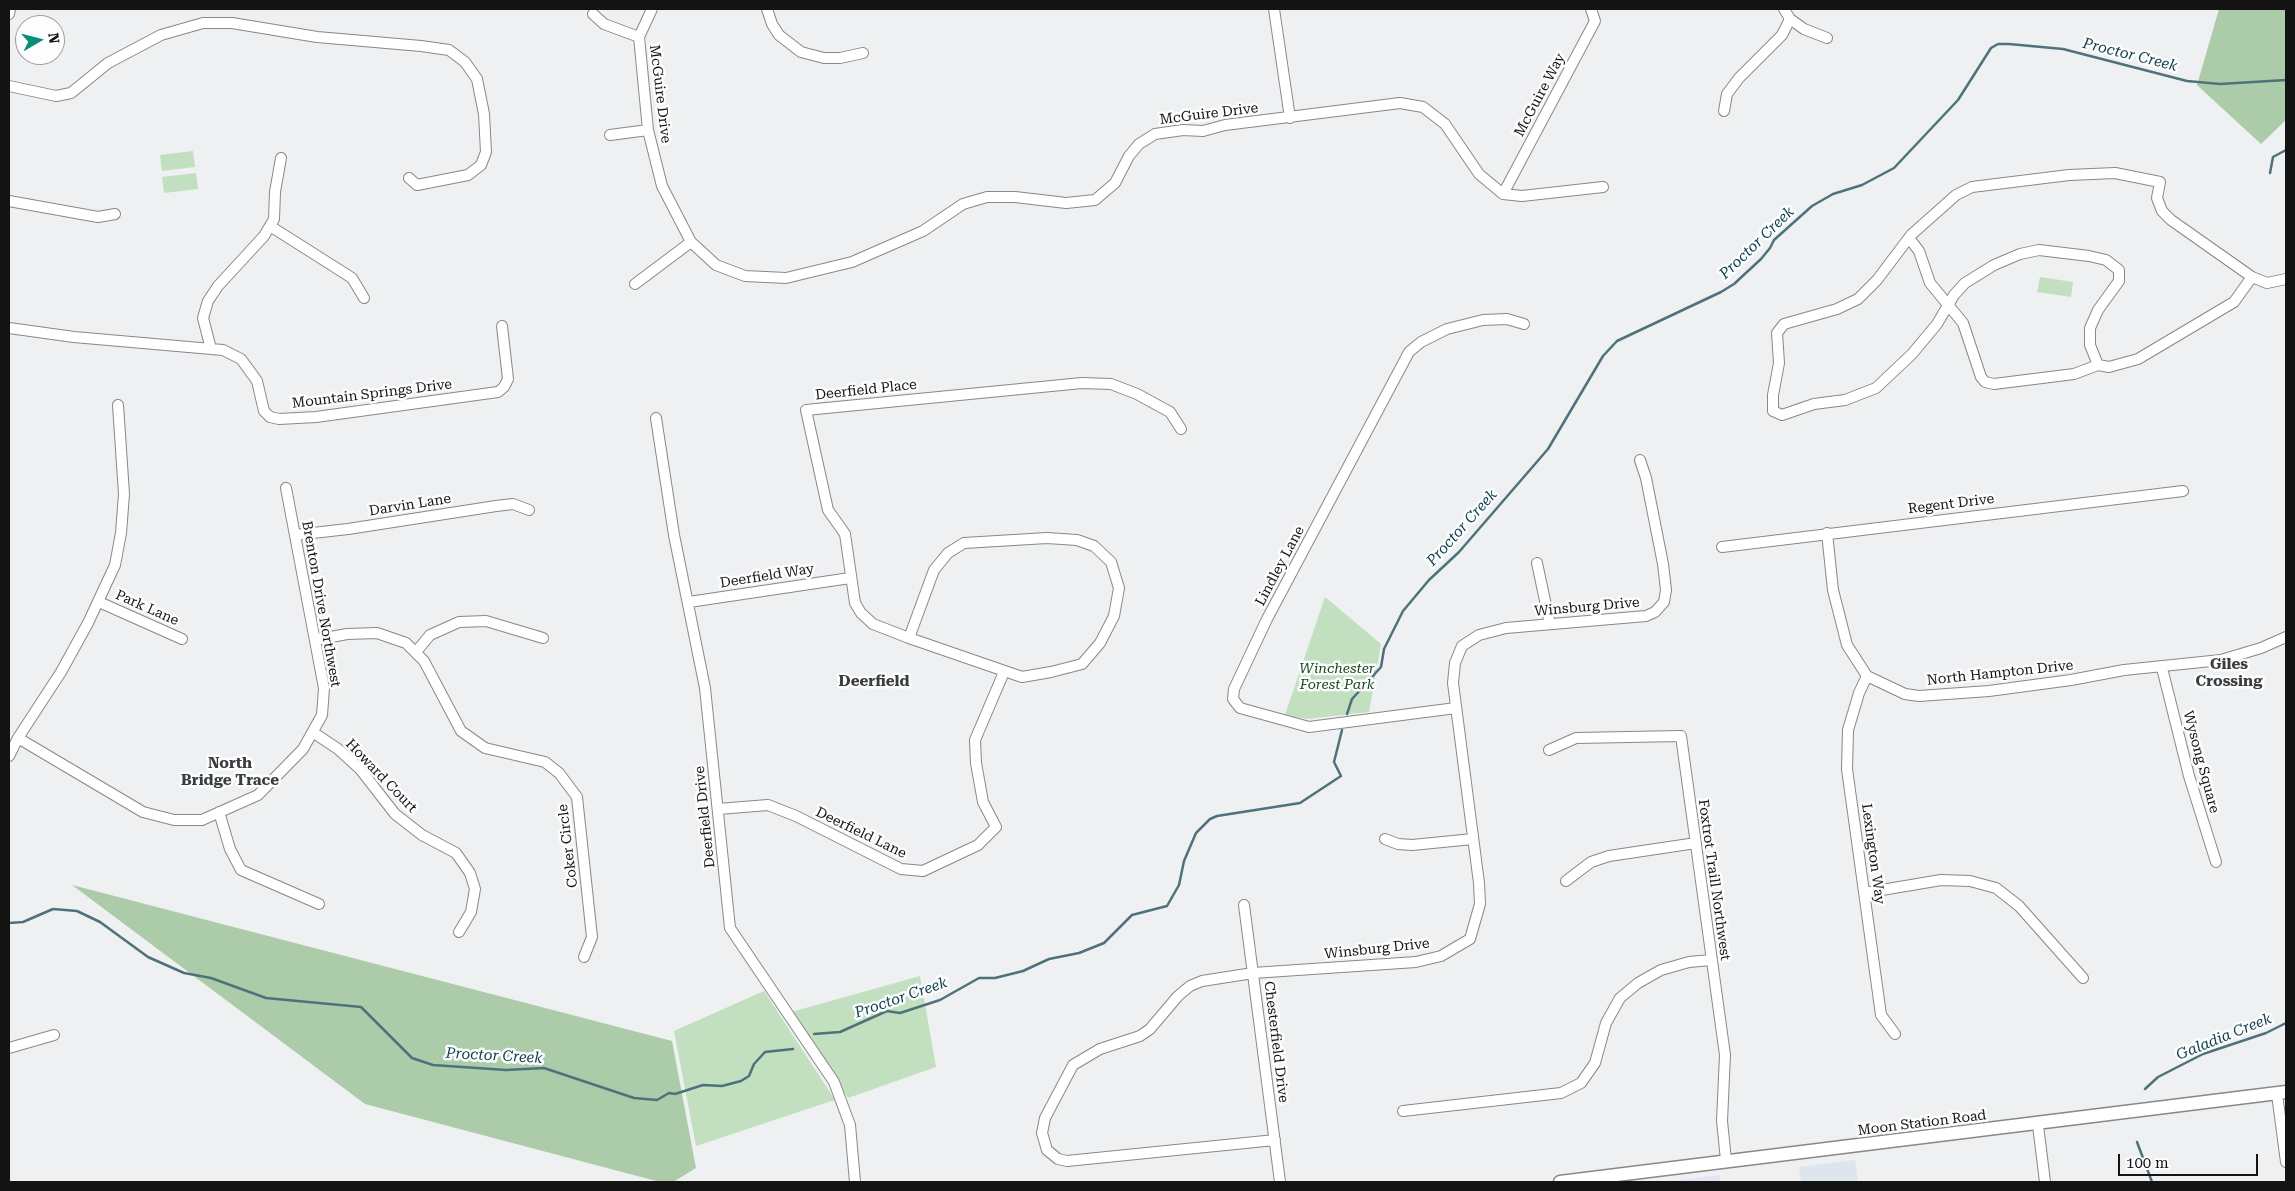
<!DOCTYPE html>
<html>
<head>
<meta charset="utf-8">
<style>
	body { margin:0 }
	#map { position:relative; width:2295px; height:1191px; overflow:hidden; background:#eff0f1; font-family:"Roboto Serif",serif }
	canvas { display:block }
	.frame { position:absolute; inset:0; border:10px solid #131314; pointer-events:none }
	.north { position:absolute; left:15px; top:15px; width:50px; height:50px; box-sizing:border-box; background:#fcfdfe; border:1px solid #9f9fa0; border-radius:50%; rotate:82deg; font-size:14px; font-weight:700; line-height:20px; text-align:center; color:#131314 }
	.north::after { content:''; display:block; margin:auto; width:18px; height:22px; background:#078f77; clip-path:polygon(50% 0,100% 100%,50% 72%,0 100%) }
	.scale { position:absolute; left:2118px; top:1154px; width:140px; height:22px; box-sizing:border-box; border:2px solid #131314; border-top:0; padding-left:6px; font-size:15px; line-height:18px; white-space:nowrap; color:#131314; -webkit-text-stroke:4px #fcfdfe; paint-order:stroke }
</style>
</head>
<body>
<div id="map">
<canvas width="2295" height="1191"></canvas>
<div class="frame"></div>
<div class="north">N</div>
<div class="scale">100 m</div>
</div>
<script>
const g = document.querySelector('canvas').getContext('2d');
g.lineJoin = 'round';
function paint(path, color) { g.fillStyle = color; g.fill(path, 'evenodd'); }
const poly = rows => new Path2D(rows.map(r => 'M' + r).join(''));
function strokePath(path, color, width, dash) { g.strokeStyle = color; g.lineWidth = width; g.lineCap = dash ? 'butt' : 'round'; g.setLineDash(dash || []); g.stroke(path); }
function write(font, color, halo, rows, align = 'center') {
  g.font = font + ' "Roboto Serif",serif'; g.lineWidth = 5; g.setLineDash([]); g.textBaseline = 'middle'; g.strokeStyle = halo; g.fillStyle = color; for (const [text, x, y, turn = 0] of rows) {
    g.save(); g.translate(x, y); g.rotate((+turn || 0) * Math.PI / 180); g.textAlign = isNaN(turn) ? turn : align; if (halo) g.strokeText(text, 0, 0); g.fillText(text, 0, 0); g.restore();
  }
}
paint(poly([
	[1855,1160,1858,1182,1801,1182,1799,1167]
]), '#dfe5ec');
paint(poly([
	[1719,1175,1720,1182,1663,1182]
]), '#e7e2f8');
paint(poly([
	[193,151,195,167,162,171,160,155],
	[196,173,198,189,164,193,162,177],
	[2040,277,2073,282,2071,297,2037,292],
	[1325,597,1381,644,1369,712,1307,719,1285,715],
	[920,976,936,1067,848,1098,791,1012],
	[764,991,835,1100,696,1146,674,1031]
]), '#c2dfc0');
paint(poly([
	[2219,9,2286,9,2286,120,2261,144,2197,85],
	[72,885,672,1041,696,1168,673,1182,660,1182,365,1104]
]), '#abcba9');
strokePath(poly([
	[2270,173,2273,157,2286,150],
	[1347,714,1352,699,1381,667,1384,649,1403,611,1429,580,1459,552,1548,449,1603,356,1617,341,1721,292,1734,284,1761,259,1770,248,1774,240,1812,206,1833,194,1862,185,1894,168,1958,100,1991,48,1998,44,2009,44,2063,49,2187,81,2220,84,2286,80],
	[9,923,23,922,53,909,77,911,100,922,148,957,184,973,211,978,266,998,361,1007,412,1058,433,1065,506,1070,544,1068,634,1098,657,1100,669,1093,675,1094,703,1085,722,1086,741,1081,749,1076,754,1064,765,1052,793,1049],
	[814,1034,840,1032,887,1011,900,1013,940,1000,979,978,995,978,1023,971,1049,959,1079,953,1104,943,1132,915,1167,906,1179,885,1184,861,1196,833,1210,819,1217,816,1300,803,1341,776,1334,762,1342,730],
	[2145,1089,2158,1077,2203,1054,2266,1033,2286,1023],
	[2137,1142,2152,1182]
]), '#4e727c', 2.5);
const minor = poly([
	[652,9,639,37,648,130,662,186,691,242,716,265,745,276,786,278,852,262,923,231,963,204,987,197,1015,197,1066,203,1095,200,1115,183,1129,156,1139,144,1155,134,1183,130,1203,131,1225,125,1400,103,1423,107,1445,124,1479,174,1503,194,1522,196,1603,187],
	[767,9,772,24,779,35,801,52,824,58,840,58,863,53],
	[1274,9,1290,118],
	[1784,9,1790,19,1804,29,1827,38],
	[9,14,10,9],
	[593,14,604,24,639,37],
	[9,86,56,96,71,93,108,63,161,35,203,23,232,23,317,37,421,46,449,50,465,62,477,79,484,114,486,152,481,165,468,175,417,185,409,178],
	[1724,111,1727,94,1739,78,1782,35,1790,19],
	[610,135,648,130],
	[1503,194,1595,21,1591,9],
	[9,201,98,217,115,214],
	[270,226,352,278,364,298],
	[1909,238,1919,251,1930,283,1963,323,1981,377,1985,382,1994,384,2074,374,2098,365,2109,367,2138,359,2234,302,2252,277],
	[635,284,691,242],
	[9,328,74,337,223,350,241,359,257,381,264,411,270,417,279,419,316,417,498,392,504,387,508,379,502,326],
	[211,349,203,318,208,301,218,286,264,236,274,219,275,192,281,158],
	[2098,365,2090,345,2090,328,2098,310,2119,281,2119,270,2106,260,2089,256,2039,250,2020,254,1994,265,1965,283,1954,295,1937,324,1912,354,1876,388,1845,400,1814,404,1782,415,1773,411,1773,395,1779,363,1777,333,1784,324,1837,309,1858,299,1877,280,1911,235,1956,195,1972,187,2069,175,2115,173,2160,182,2157,198,2162,211,2171,220,2252,277,2267,283,2286,279],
	[656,418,674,535,705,688,730,928,834,1082,850,1125,855,1182],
	[1827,533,1833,590,1847,645,1867,676,1905,694,1919,696,1989,691,2071,680,2124,670,2221,660,2261,648,2286,637],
	[295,535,348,529,496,506,513,504,529,510],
	[1722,547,2183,491],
	[1537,563,1550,624],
	[99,602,182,639],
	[689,602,850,578],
	[909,638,934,570,948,553,964,543,1047,538,1077,540,1094,546,1111,562,1119,588,1114,616,1100,643,1082,664,1051,672,1022,677,909,638,873,624,861,613,855,603,845,534,828,510,806,410,1082,383,1111,384,1137,394,1170,412,1181,429],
	[315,640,347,634,377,633,406,643,424,661,461,731,485,748,545,762,559,773,577,797,592,937,584,957],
	[416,652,430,635,459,622,486,621,543,638],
	[2162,668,2189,776,2216,862],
	[1867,676,1859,693,1848,730,1847,769,1881,1015,1895,1034],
	[1456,708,1309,727,1240,708,1233,699,1234,689,1267,619,1409,352,1421,342,1447,329,1483,320,1507,319,1524,324],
	[314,733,338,749,360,769,395,814,422,835,456,853,470,873,475,889,471,912,459,932],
	[18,738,143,812,174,820,202,820,258,795,303,749,322,715,324,688,286,488],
	[1549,750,1576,738,1681,736,1725,1055,1722,1121,1726,1160],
	[9,756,18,738,61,672,88,623,115,565,121,533,124,494,118,405],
	[718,809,768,805,796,816,901,869,923,871,978,845,996,827,983,802,976,763,975,740,1004,672],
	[219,812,230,849,241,870,319,904],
	[1385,839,1398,844,1412,845,1473,839],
	[1566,881,1591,862,1609,856,1696,843],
	[1864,893,1941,880,1970,881,1996,888,2019,906,2083,978],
	[1244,905,1280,1182],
	[9,1048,54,1035],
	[2277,1094,2286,1162],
	[1403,1111,1561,1093,1581,1083,1595,1063,1606,1023,1620,998,1638,983,1661,970,1689,962,1711,960],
	[2038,1125,2045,1182],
	[1275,1140,1067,1161,1058,1159,1047,1150,1042,1133,1045,1118,1073,1065,1100,1049,1140,1036,1150,1029,1178,996,1190,986,1202,981,1253,973,1416,962,1441,956,1470,939,1480,904,1479,883,1453,683,1455,663,1462,646,1479,635,1506,628,1646,616,1655,612,1664,602,1666,590,1663,564,1646,478,1640,460]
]);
const tertiary = poly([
	[1560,1182,2286,1092]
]);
strokePath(minor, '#878889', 12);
strokePath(tertiary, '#878889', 15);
strokePath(minor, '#fff', 10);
strokePath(tertiary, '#fff', 12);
write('14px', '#131314', '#fcfdfe', [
	["McGuire Drive",660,94,83],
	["McGuire Way",1540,95,-62],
	["McGuire Drive",1209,114,-7],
	["Deerfield Place",866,390,-6],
	["Mountain Springs Drive",372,394,-7],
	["Regent Drive",1951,504,-7],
	["Darvin Lane",410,505,-9],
	["Lindley Lane",1280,566,-62],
	["Deerfield Way",767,576,-9],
	["Brenton Drive Northwest",321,604,80],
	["Winsburg Drive",1587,607,-5],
	["Park Lane",147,608,24],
	["North Hampton Drive",2000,673,-6],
	["Wysong Square",2201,762,75],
	["Howard Court",381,776,46],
	["Deerfield Drive",705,817,-96],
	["Deerfield Lane",861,833,26],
	["Coker Circle",568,846,-97],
	["Lexington Way",1873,854,82],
	["Foxtrot Traill Northwest",1714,880,82],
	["Winsburg Drive",1377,949,-6],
	["Chesterfield Drive",1276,1042,83],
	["Moon Station Road",1922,1123,-7]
]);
write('italic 14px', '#194619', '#fcfdfe', [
	["Winchester",1337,669],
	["Forest Park",1337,685]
]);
write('italic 15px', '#13414d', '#fcfdfe', [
	["Proctor Creek",2130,55,14],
	["Proctor Creek",1757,243,-44],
	["Proctor Creek",1462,528,-48],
	["Proctor Creek",901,998,-19],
	["Galadia Creek",2224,1037,-22],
	["Proctor Creek",494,1056,3]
]);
write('bold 15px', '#3b3c3d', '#fcfdfe', [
	["Giles",2229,665],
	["Crossing",2229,682],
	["Deerfield",874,682],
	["North",230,764],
	["Bridge Trace",230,781]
]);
</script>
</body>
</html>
